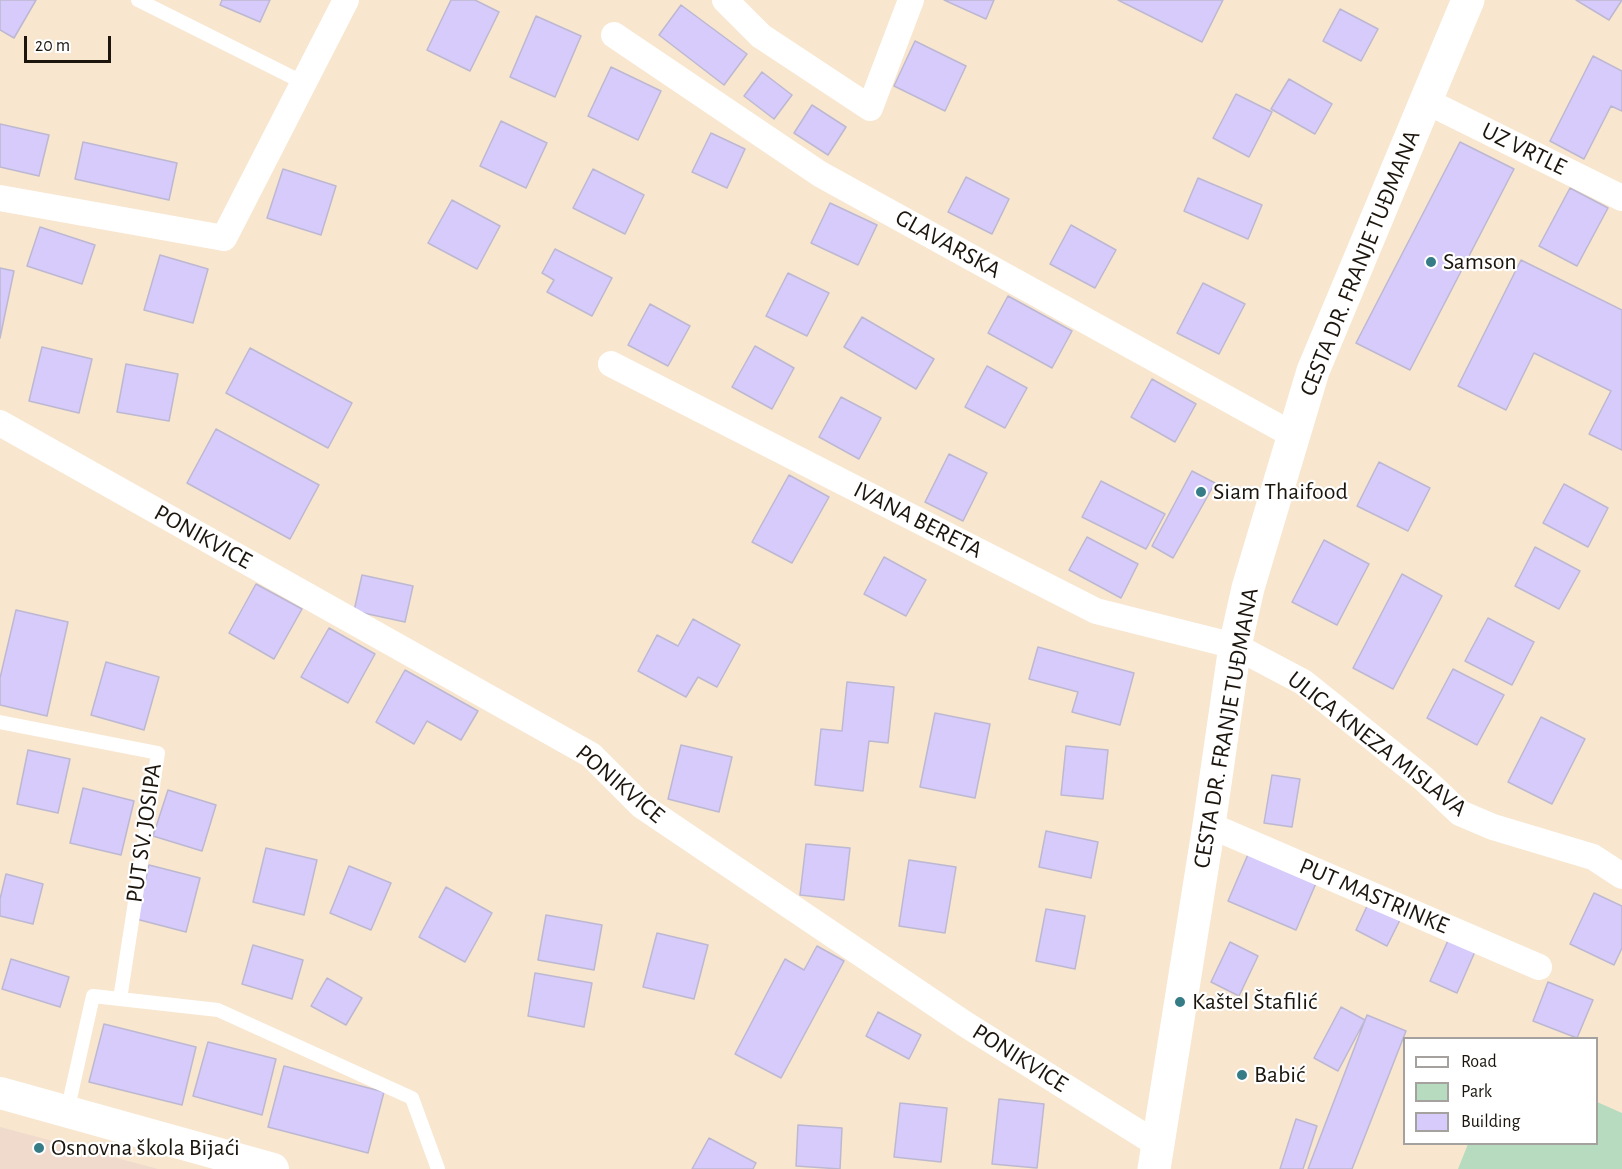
<!DOCTYPE html>
<html>
<head>
<meta charset="utf-8">
<style>
	body { margin:0 }
	#map { position:relative; width:1622px; height:1169px; overflow:hidden; background:#f8e6cf; font-family:"Alegreya Sans",sans-serif }
	canvas { display:block }
	.legend { position:absolute; left:1403px; top:1037px; width:195px; height:108px; box-sizing:border-box; background:#fff; border:2px solid #a4a19e; margin:0; padding:8px 10px; list-style:none; font-size:18px; color:#1b150d }
	.legend li { display:flex; align-items:center; gap:12px; height:30px }
	.legend b { width:30px; border:2px solid #a4a19e }
	.scale { position:absolute; left:24px; top:36px; width:87px; height:27px; box-sizing:border-box; border:3px solid #1b150d; border-top:0; padding-left:8px; font-size:18px; line-height:21px; white-space:nowrap; color:#1b150d; -webkit-text-stroke:4px #fff; paint-order:stroke }
</style>
</head>
<body>
<div id="map">
<canvas width="1622" height="1169"></canvas>
<ul class="legend">
<li><b style="height:8px;background:#fff"></b>Road</li>
<li><b style="height:16px;background:#b6dbbf"></b>Park</li>
<li><b style="height:16px;background:#d6cbfb"></b>Building</li>
</ul>
<div class="scale">20 m</div>
</div>
<script>
const g = document.querySelector('canvas').getContext('2d');
g.lineJoin = 'round';
function paint(path, color) { g.fillStyle = color; g.fill(path, 'evenodd'); }
const poly = rows => new Path2D(rows.map(r => 'M' + r).join(''));
function strokePath(path, color, width, dash) { g.strokeStyle = color; g.lineWidth = width; g.lineCap = dash ? 'butt' : 'round'; g.setLineDash(dash || []); g.stroke(path); }
function write(font, color, halo, rows, align = 'center') {
  g.font = font + ' "Alegreya Sans",sans-serif'; g.lineWidth = 4.5; g.setLineDash([]); g.textBaseline = 'middle'; g.strokeStyle = halo; g.fillStyle = color; for (const [text, x, y, turn = 0] of rows) {
    g.save(); g.translate(x, y); g.rotate((+turn || 0) * Math.PI / 180); g.textAlign = isNaN(turn) ? turn : align; if (halo) g.strokeText(text, 0, 0); g.fillText(text, 0, 0); g.restore();
  }
}
paint(poly([
	[0,1127,158,1169,0,1169]
]), '#efdacc');
paint(poly([
	[1597,1102,1622,1113,1622,1169,1458,1169,1468,1144,1596,1144]
]), '#b6dbbf');
const building = poly([
	[0,0,36,0,14,38,0,30,0,0],
	[222,0,270,0,260,22,220,5,222,0],
	[451,0,475,0,499,12,470,71,427,50,451,0],
	[944,0,994,0,986,19,944,0],
	[1118,0,1223,0,1202,42,1118,0],
	[1576,0,1622,0,1609,20,1576,0],
	[681,5,747,54,724,85,659,35,681,5],
	[1340,9,1378,29,1361,61,1323,41,1340,9],
	[536,16,581,36,555,97,510,77,536,16],
	[915,41,966,66,945,111,894,86,915,41],
	[1593,56,1622,71,1622,111,1611,106,1584,159,1550,141,1593,56],
	[611,67,661,91,638,140,588,116,611,67],
	[762,72,792,95,774,119,744,96,762,72],
	[1289,79,1332,104,1315,134,1271,109,1289,79],
	[1236,94,1272,112,1249,157,1213,138,1236,94],
	[812,105,846,127,828,155,794,133,812,105],
	[501,121,547,143,526,188,480,166,501,121],
	[0,124,49,135,39,176,0,167,0,124],
	[711,133,745,149,727,188,692,172,711,133],
	[83,142,177,163,169,200,75,179,83,142],
	[1460,142,1514,169,1410,370,1356,343,1460,142],
	[283,169,336,186,321,235,267,218,283,169],
	[593,169,644,195,625,234,573,208,593,169],
	[966,177,1009,199,992,234,948,212,966,177],
	[1198,178,1262,205,1248,239,1184,211,1198,178],
	[1570,188,1608,208,1577,266,1539,246,1570,188],
	[452,200,500,226,477,269,428,243,452,200],
	[830,203,877,225,858,265,811,243,830,203],
	[1071,225,1116,250,1095,288,1050,264,1071,225],
	[40,227,95,245,82,284,27,266,40,227],
	[555,249,612,278,592,316,547,292,554,280,542,273,555,249],
	[160,255,208,269,193,323,144,310,160,255],
	[1521,260,1622,310,1622,450,1589,434,1611,391,1534,353,1506,410,1458,386,1521,260],
	[0,268,14,271,0,338,0,268],
	[788,273,829,293,807,336,766,316,788,273],
	[1203,283,1245,304,1219,354,1177,333,1203,283],
	[1008,296,1072,331,1052,368,988,333,1008,296],
	[650,304,690,326,668,366,628,345,650,304],
	[862,317,934,359,916,389,844,347,862,317],
	[755,346,794,368,772,409,732,387,755,346],
	[42,347,92,359,79,413,29,401,42,347],
	[250,348,352,403,328,448,226,393,250,348],
	[126,364,178,374,169,421,117,412,126,364],
	[987,366,1027,388,1005,428,965,407,987,366],
	[1152,379,1196,404,1175,442,1131,417,1152,379],
	[841,397,881,418,859,459,819,437,841,397],
	[216,429,319,485,290,539,187,483,216,429],
	[949,454,987,473,963,521,925,502,949,454],
	[1379,462,1430,488,1408,531,1357,506,1379,462],
	[1192,471,1215,483,1173,558,1152,546,1192,471],
	[789,475,829,497,792,563,752,542,789,475],
	[1101,481,1165,514,1146,549,1082,517,1101,481],
	[1564,484,1608,508,1588,547,1543,523,1564,484],
	[1087,537,1138,564,1121,598,1069,570,1087,537],
	[1324,540,1369,564,1337,625,1292,602,1324,540],
	[1535,547,1580,571,1559,609,1515,586,1535,547],
	[884,557,926,580,906,616,864,594,884,557],
	[1402,574,1442,596,1393,689,1353,668,1402,574],
	[362,575,413,586,405,622,354,611,362,575],
	[256,584,302,609,274,659,229,633,256,584],
	[16,610,68,622,47,716,0,705,0,678,16,610],
	[1488,618,1534,642,1512,685,1465,661,1488,618],
	[693,619,740,645,717,687,698,677,686,697,638,671,657,635,678,646,693,619],
	[329,628,375,654,348,703,301,677,329,628],
	[1038,647,1134,673,1120,725,1072,712,1078,692,1029,679,1038,647],
	[106,662,159,677,144,730,91,715,106,662],
	[1453,669,1504,695,1477,745,1427,718,1453,669],
	[405,670,478,711,461,740,427,721,414,744,376,722,405,670],
	[847,682,894,687,888,743,869,741,863,791,815,785,821,729,842,731,847,682],
	[935,713,990,724,975,798,920,787,935,713],
	[1541,717,1585,739,1552,804,1508,782,1541,717],
	[681,745,732,757,719,812,668,799,681,745],
	[1066,746,1108,750,1103,799,1061,795,1066,746],
	[28,750,70,759,58,813,17,804,28,750],
	[1272,775,1300,779,1292,827,1264,823,1272,775],
	[83,788,134,801,121,855,70,843,83,788],
	[168,790,216,805,202,851,153,836,168,790],
	[1046,831,1098,842,1091,878,1039,867,1046,831],
	[806,844,850,848,844,900,800,895,806,844],
	[266,848,317,860,304,915,253,902,266,848],
	[1249,852,1317,881,1296,930,1228,901,1249,852],
	[909,860,956,867,945,933,899,926,909,860],
	[149,865,200,878,186,932,136,919,149,865],
	[349,866,391,883,371,930,330,913,349,866],
	[6,874,43,884,33,924,0,916,0,899,6,874],
	[446,887,492,913,465,962,419,937,446,887],
	[1594,893,1622,906,1622,948,1614,965,1570,944,1594,893],
	[1368,904,1400,920,1387,946,1356,930,1368,904],
	[1046,909,1085,916,1075,969,1036,961,1046,909],
	[546,915,602,925,594,970,538,960,546,915],
	[657,933,708,945,694,999,643,987,657,933],
	[1450,936,1477,947,1457,993,1430,981,1450,936],
	[1230,942,1258,956,1239,996,1211,982,1230,942],
	[253,945,303,960,292,999,242,984,253,945],
	[817,946,844,961,781,1078,735,1054,785,959,804,970,817,946],
	[11,959,69,977,60,1007,2,989,11,959],
	[535,973,592,983,584,1027,528,1016,535,973],
	[327,978,362,998,346,1025,311,1006,327,978],
	[1548,982,1593,1000,1577,1038,1533,1021,1548,982],
	[1341,1007,1365,1020,1338,1071,1314,1058,1341,1007],
	[878,1012,921,1035,909,1059,866,1036,878,1012],
	[1367,1015,1406,1031,1352,1169,1308,1169,1367,1015],
	[104,1024,196,1047,182,1105,89,1082,104,1024],
	[208,1042,276,1059,262,1115,193,1096,208,1042],
	[284,1066,384,1092,368,1153,268,1127,284,1066],
	[999,1099,1044,1104,1037,1168,992,1164,999,1099],
	[900,1103,947,1108,941,1162,894,1157,900,1103],
	[1296,1119,1317,1126,1303,1169,1280,1169,1296,1119],
	[798,1125,842,1128,840,1169,796,1166,798,1125],
	[709,1138,756,1163,753,1169,692,1169,709,1138]
]);
paint(building, '#d6cbfb');
strokePath(building, '#bdb8d1', 1.5);
strokePath(poly([
	[138,0,304,83],
	[0,722,158,753,120,999],
	[67,1112,93,996,218,1010,412,1098,438,1169]
]), '#fff', 14);
strokePath(poly([
	[725,0,761,36,870,108,911,0],
	[614,35,820,174,1293,435],
	[1426,101,1622,198],
	[0,198,224,238,346,0],
	[611,364,1096,611,1235,646,1303,682,1424,779,1460,813,1493,827,1593,857,1622,876],
	[0,423,591,755,642,806,965,1024,1157,1144],
	[1209,825,1539,967]
]), '#fff', 26);
strokePath(poly([
	[0,1093,273,1169]
]), '#fff', 32);
strokePath(poly([
	[1154,1169,1209,825,1235,646,1248,588,1313,371,1468,0]
]), '#fff', 33);
for (const [x, y, r, color] of [
	[1431,262,6,"#367c87"],
	[1201,492,6,"#367c87"],
	[1180,1002,6,"#367c87"],
	[1242,1075,6,"#367c87"],
	[39,1148,6,"#367c87"]
]) { const dot = new Path2D(); dot.arc(x, y, r, 0, 2 * Math.PI); g.fillStyle = color; g.fill(dot); strokePath(dot, '#fff', 2); }
write('24px', '#1b150d', '#fff', [
	["UZ VRTLE",1524,149,26],
	["GLAVARSKA",948,244,29],
	["CESTA DR. FRANJE TUĐMANA",1360,263,-68],
	["IVANA BERETA",918,520,27],
	["PONIKVICE",203,537,29],
	["CESTA DR. FRANJE TUĐMANA",1226,728,-80],
	["ULICA KNEZA MISLAVA",1377,744,38],
	["PONIKVICE",620,784,40],
	["PUT SV. JOSIPA",144,833,-82],
	["PUT MASTRINKE",1374,896,23],
	["PONIKVICE",1020,1058,32]
]);
write('24px', '#1b150d', '#fff', [
	["Samson",1443,262],
	["Siam Thaifood",1213,492],
	["Kaštel Štafilić",1192,1002],
	["Babić",1254,1075],
	["Osnovna škola Bijaći",51,1148]
], 'left');
</script>
</body>
</html>
